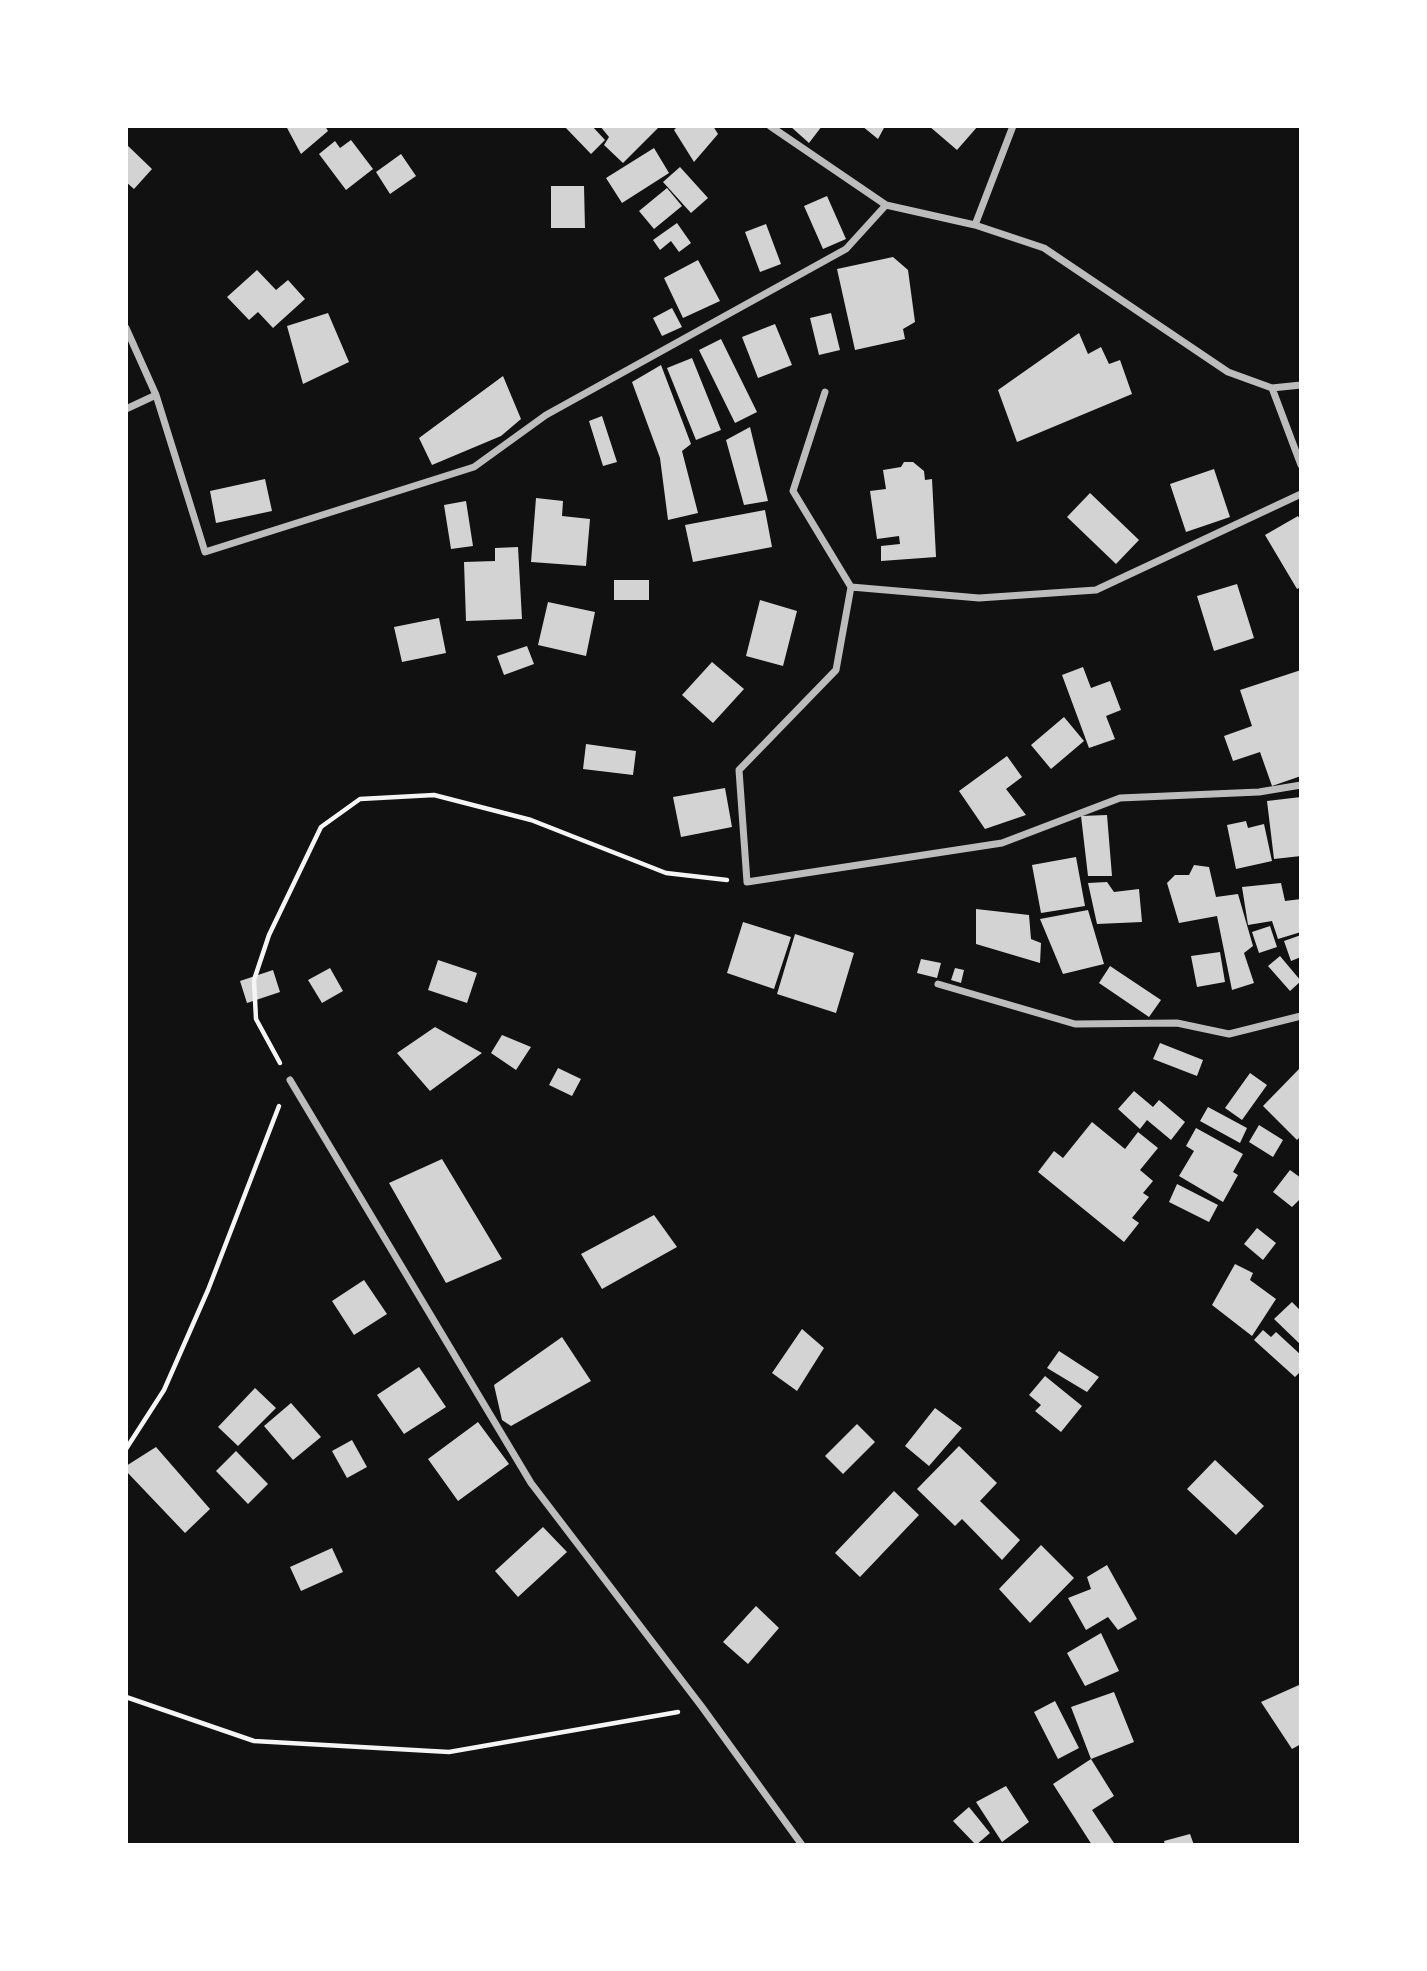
<!DOCTYPE html>
<html>
<head>
<meta charset="utf-8">
<style>
	body { margin:0 }
	#map { position:relative; width:1427px; height:1971px; overflow:hidden; background:#111; font-family:"DejaVu Sans",sans-serif }
	canvas { display:block }
	.frame { position:absolute; inset:0; border:128px solid #fff; pointer-events:none }
</style>
</head>
<body>
<div id="map">
<canvas width="1427" height="1971"></canvas>
<div class="frame"></div>
</div>
<script>
const g = document.querySelector('canvas').getContext('2d');
g.lineJoin = 'round';
function paint(path, color) { g.fillStyle = color; g.fill(path, 'evenodd'); }
const poly = rows => new Path2D(rows.map(r => 'M' + r).join(''));
function strokePath(path, color, width, dash) { g.strokeStyle = color; g.lineWidth = width; g.lineCap = dash ? 'butt' : 'round'; g.setLineDash(dash || []); g.stroke(path); }
paint(poly([
	[286,126,325,126,328,131,301,154],
	[564,126,592,126,605,140,591,154],
	[600,126,660,126,623,163,604,145,609,137],
	[678,126,713,126,718,134,694,162,674,130],
	[790,126,822,126,809,143],
	[862,126,885,126,878,139],
	[929,126,978,126,957,150],
	[351,140,373,169,346,190,319,154,335,141,340,148],
	[126,144,152,169,134,189,126,182],
	[654,148,669,173,622,203,606,178],
	[401,154,416,176,390,194,376,172],
	[680,167,708,198,691,213,663,182],
	[551,186,584,186,585,228,551,228],
	[667,188,682,206,654,229,639,211],
	[827,196,846,239,823,249,804,206],
	[677,223,691,243,679,252,671,241,660,250,653,240],
	[766,224,781,264,760,272,745,232],
	[893,257,908,270,915,322,903,329,905,339,855,350,837,269],
	[698,260,720,301,683,318,664,278],
	[257,270,276,290,288,280,305,299,273,328,258,312,249,320,227,297],
	[672,308,682,327,662,336,653,318],
	[328,313,349,362,303,384,287,326],
	[831,313,840,350,819,355,810,318],
	[775,324,792,365,758,378,742,337],
	[1079,333,1088,354,1101,347,1109,364,1120,360,1132,394,1017,442,998,390],
	[721,339,757,412,735,423,699,350],
	[692,358,721,430,696,440,667,368],
	[661,365,691,444,682,451,698,513,668,520,660,458,632,382],
	[503,376,521,419,501,436,432,465,419,438],
	[602,416,617,462,603,466,589,421],
	[750,427,768,501,744,505,726,440],
	[904,462,913,462,924,471,925,480,932,479,936,557,881,561,881,546,900,544,899,536,877,539,870,491,886,489,883,470,901,467],
	[1214,469,1230,517,1186,532,1170,484],
	[265,479,272,511,216,523,210,491],
	[1090,493,1139,540,1116,564,1067,517],
	[536,498,563,501,562,516,590,519,586,566,531,562],
	[466,501,473,546,451,549,444,505],
	[765,510,772,547,693,562,685,525],
	[1298,516,1301,521,1301,587,1297,589,1265,535],
	[518,547,522,619,466,621,464,562,495,561,495,548],
	[614,580,649,580,649,600,614,600],
	[1237,584,1254,638,1214,651,1197,596],
	[760,600,797,611,783,666,746,656],
	[548,602,595,612,586,656,538,645],
	[439,618,446,653,402,662,394,627],
	[527,646,534,664,504,675,497,656],
	[712,662,744,689,713,723,682,695],
	[1083,667,1091,688,1110,681,1121,710,1106,716,1115,739,1089,748,1062,675],
	[1301,670,1301,776,1272,786,1260,752,1233,761,1224,736,1252,726,1240,690],
	[1064,717,1084,741,1051,769,1031,745],
	[586,744,636,751,633,775,583,769],
	[1007,756,1022,777,1006,789,1026,815,985,829,959,791],
	[725,788,732,827,681,837,673,797],
	[1301,797,1301,856,1274,859,1267,801],
	[1107,815,1112,876,1088,876,1081,816],
	[1246,821,1248,828,1264,824,1272,861,1236,869,1227,825],
	[1076,857,1085,906,1041,913,1032,865],
	[1194,865,1209,867,1216,897,1238,894,1253,946,1244,953,1254,983,1232,990,1217,916,1179,923,1167,883,1175,875,1189,875],
	[1107,882,1114,892,1139,889,1142,922,1097,924,1088,883],
	[1281,883,1285,901,1301,899,1301,932,1278,939,1272,921,1248,925,1242,887],
	[976,909,1029,915,1031,939,1041,943,1040,963,976,944],
	[1088,910,1104,964,1063,974,1040,919],
	[743,922,791,937,774,989,727,973],
	[1270,926,1277,947,1259,953,1252,932],
	[795,934,854,953,836,1013,777,994],
	[1301,935,1301,957,1291,961,1284,941],
	[1220,952,1225,982,1197,987,1191,956],
	[1280,956,1301,981,1290,991,1268,966],
	[921,959,941,963,937,978,917,973],
	[438,960,477,973,467,1003,428,990],
	[1110,966,1161,1000,1149,1017,1099,983],
	[330,968,343,991,322,1003,308,980],
	[955,968,964,970,961,983,951,980],
	[273,970,280,992,247,1003,240,981],
	[435,1027,482,1053,430,1091,397,1053],
	[502,1035,531,1047,516,1070,491,1053],
	[1160,1043,1203,1060,1197,1076,1153,1059],
	[558,1068,581,1079,572,1096,549,1085],
	[1299,1069,1301,1136,1297,1140,1263,1106],
	[1250,1073,1267,1085,1242,1120,1225,1108],
	[1134,1091,1153,1107,1159,1100,1185,1122,1171,1140,1147,1120,1140,1129,1118,1109],
	[1208,1107,1247,1128,1240,1143,1200,1121],
	[1092,1122,1125,1149,1138,1132,1158,1148,1140,1170,1153,1181,1143,1193,1149,1197,1132,1218,1139,1223,1124,1242,1038,1172,1054,1151,1063,1158],
	[1259,1125,1283,1140,1273,1157,1249,1142],
	[1196,1128,1243,1154,1233,1172,1238,1175,1223,1202,1179,1176,1194,1151,1186,1146],
	[442,1159,502,1259,446,1283,389,1183],
	[1290,1170,1301,1178,1301,1198,1292,1207,1273,1192],
	[1177,1184,1218,1205,1209,1222,1169,1202],
	[654,1215,677,1247,602,1289,581,1254],
	[1257,1228,1276,1243,1263,1260,1244,1244],
	[1235,1264,1253,1273,1250,1280,1276,1299,1252,1336,1212,1305],
	[364,1280,387,1314,354,1335,332,1301],
	[1292,1302,1301,1311,1301,1345,1274,1319],
	[802,1329,824,1348,797,1391,772,1373],
	[1263,1330,1271,1337,1276,1332,1301,1355,1301,1371,1295,1377,1254,1340],
	[562,1337,591,1381,511,1426,502,1420,494,1385],
	[1059,1351,1099,1377,1087,1392,1047,1368],
	[419,1367,446,1407,404,1434,377,1395],
	[1045,1376,1082,1406,1061,1432,1035,1411,1041,1405,1029,1395],
	[255,1388,276,1408,238,1446,218,1427],
	[291,1403,321,1437,293,1460,264,1426],
	[935,1408,962,1428,929,1466,905,1446],
	[478,1422,509,1464,458,1501,428,1459],
	[857,1424,875,1442,843,1474,825,1456],
	[352,1440,367,1467,347,1478,332,1451],
	[959,1446,997,1483,980,1501,1020,1540,1002,1560,962,1519,955,1526,917,1489],
	[156,1447,210,1509,185,1533,126,1471,126,1466],
	[236,1451,268,1484,248,1504,216,1471],
	[1215,1460,1264,1506,1236,1535,1187,1489],
	[894,1491,919,1515,860,1577,835,1553],
	[543,1527,567,1552,518,1597,495,1571],
	[1041,1545,1074,1578,1030,1623,999,1589],
	[332,1548,343,1572,301,1591,290,1567],
	[1107,1565,1137,1619,1118,1630,1108,1617,1086,1630,1068,1598,1091,1589,1087,1577],
	[756,1606,779,1628,748,1664,723,1642],
	[1101,1633,1119,1671,1085,1686,1067,1653],
	[1299,1685,1301,1744,1292,1749,1261,1702],
	[1114,1692,1134,1742,1091,1759,1114,1796,1092,1810,1114,1843,1092,1845,1053,1784,1091,1759,1071,1707],
	[1055,1701,1079,1748,1058,1759,1034,1712],
	[1006,1786,1029,1822,1002,1842,976,1802],
	[969,1807,990,1833,976,1845,953,1821],
	[1190,1834,1194,1845,1165,1845,1164,1841]
]), '#d3d3d3');
strokePath(poly([
	[280,1063,256,1019,254,980,269,935,321,827,360,799,434,795,531,820,666,873,727,880],
	[126,1449,164,1390,208,1290,279,1106],
	[126,1697,254,1741,449,1752,678,1712]
]), '#f5f5f5', 4.5);
strokePath(poly([
	[770,126,886,205,975,225,1044,248,1228,372,1272,388,1301,385],
	[975,225,1013,126],
	[126,328,156,395,205,552,474,467,546,415,846,249,886,205],
	[1272,388,1301,465],
	[825,392,793,491,851,587,836,670,739,770,747,882,1002,843,1120,798,1259,792,1301,785],
	[126,409,156,395],
	[851,587,979,598,1096,590,1301,494],
	[938,984,1075,1024,1177,1023,1229,1034,1301,1016],
	[290,1080,531,1483,702,1707,802,1845]
]), '#bcbcbc', 7);
</script>
</body>
</html>
